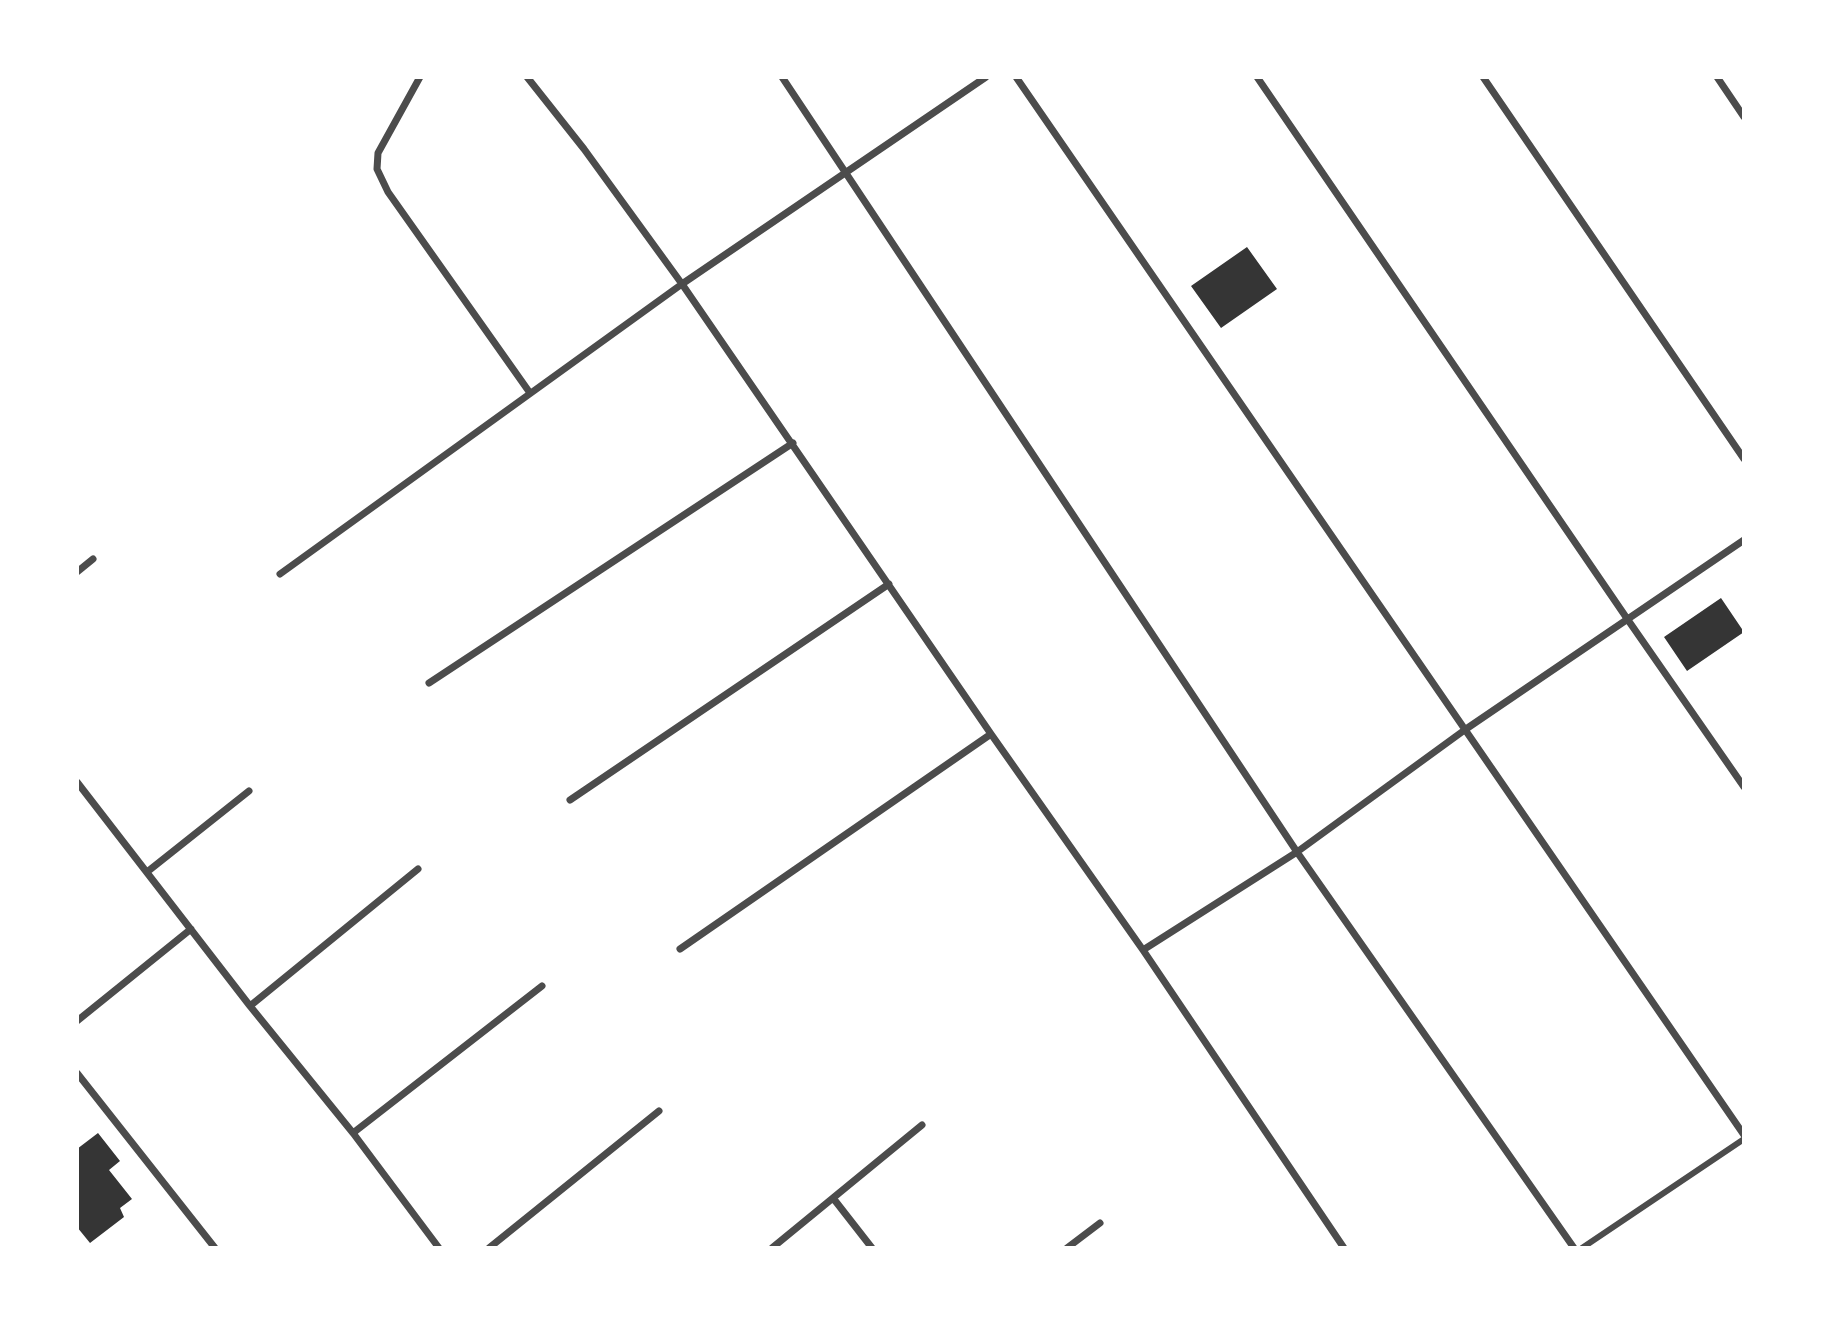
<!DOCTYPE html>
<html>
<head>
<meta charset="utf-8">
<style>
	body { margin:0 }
	#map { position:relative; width:1821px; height:1325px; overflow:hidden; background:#fff; font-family:Figtree,sans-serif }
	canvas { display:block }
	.frame { position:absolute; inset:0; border:79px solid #fff; pointer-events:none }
</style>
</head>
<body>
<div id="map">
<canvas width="1821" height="1325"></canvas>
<div class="frame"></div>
</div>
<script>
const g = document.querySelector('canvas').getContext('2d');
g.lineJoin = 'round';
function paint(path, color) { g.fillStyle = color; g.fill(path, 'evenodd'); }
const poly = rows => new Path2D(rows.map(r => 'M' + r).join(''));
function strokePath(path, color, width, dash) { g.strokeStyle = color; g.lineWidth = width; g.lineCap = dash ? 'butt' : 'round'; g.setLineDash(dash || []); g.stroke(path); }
paint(poly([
	[1247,247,1277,289,1221,328,1191,286],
	[1721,598,1744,632,1687,671,1664,637],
	[98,1133,120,1161,109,1170,132,1199,120,1208,124,1217,90,1243,77,1227,77,1149]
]), '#353535');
strokePath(poly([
	[1582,1248,1744,1139]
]), '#4c4c4c', 6);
strokePath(poly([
	[420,77,378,153,377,169,388,192,530,393],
	[527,77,584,149,682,284,991,734,1143,950,1344,1248],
	[782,77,1297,852,1574,1248],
	[1016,77,1744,1135],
	[1257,77,1628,620,1744,787],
	[1483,77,1744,459],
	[1717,77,1744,117],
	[77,572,93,559],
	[280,574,682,284,986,77],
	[429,683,793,443],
	[77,782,250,1006,353,1133,439,1248],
	[570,800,889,584],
	[147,872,249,791],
	[680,949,991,734],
	[1143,950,1297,852,1466,729,1744,540],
	[250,1006,418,869],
	[77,1021,191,929],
	[77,1073,215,1248],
	[353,1133,542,986],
	[833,1198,872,1248],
	[489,1248,659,1111],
	[772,1248,922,1125],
	[1067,1248,1100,1223]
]), '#4c4c4c', 7);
</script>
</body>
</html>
